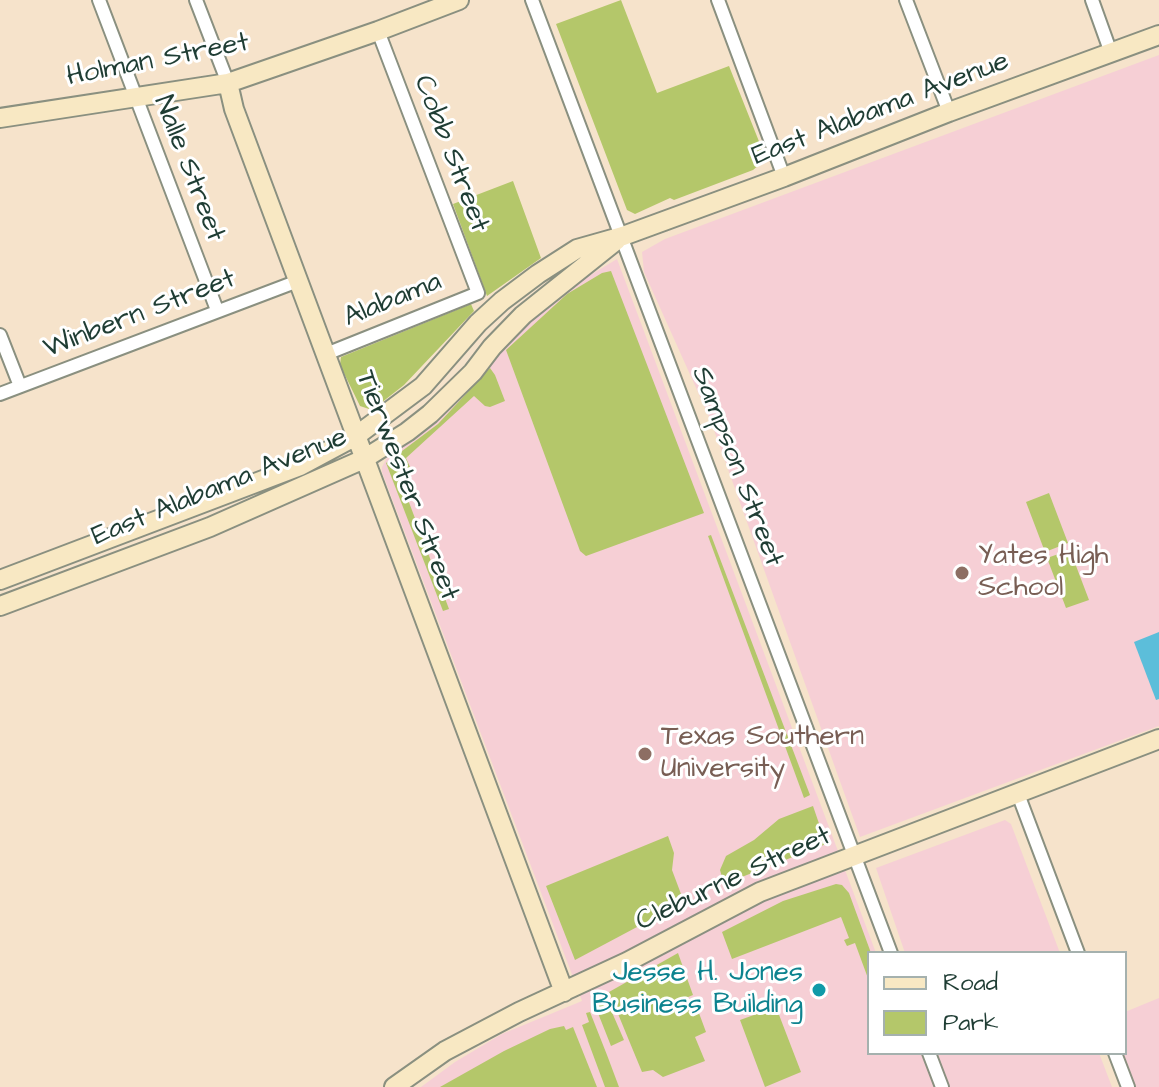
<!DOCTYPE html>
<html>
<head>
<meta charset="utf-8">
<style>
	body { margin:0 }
	#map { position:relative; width:1159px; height:1087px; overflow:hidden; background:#f6e3cb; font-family:"Architects Daughter",sans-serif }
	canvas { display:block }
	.legend { position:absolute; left:867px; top:951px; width:260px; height:104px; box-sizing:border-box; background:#fff; border:2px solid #a5b1ae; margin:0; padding:10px 14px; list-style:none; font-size:24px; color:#1f3d34 }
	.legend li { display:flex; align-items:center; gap:16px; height:40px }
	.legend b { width:40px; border:2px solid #a5b1ae }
</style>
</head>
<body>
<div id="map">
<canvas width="1159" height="1087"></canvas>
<ul class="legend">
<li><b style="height:10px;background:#f8e8c3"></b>Road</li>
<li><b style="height:22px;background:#b4c76a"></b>Park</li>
</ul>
</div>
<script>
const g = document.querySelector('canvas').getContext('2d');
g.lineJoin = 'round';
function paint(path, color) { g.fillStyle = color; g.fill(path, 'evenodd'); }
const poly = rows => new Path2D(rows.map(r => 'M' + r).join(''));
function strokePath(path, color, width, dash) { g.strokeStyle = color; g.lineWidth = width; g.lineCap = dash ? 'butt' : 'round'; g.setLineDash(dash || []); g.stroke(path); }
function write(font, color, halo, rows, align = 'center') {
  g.font = font + ' "Architects Daughter",sans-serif'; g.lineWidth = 6; g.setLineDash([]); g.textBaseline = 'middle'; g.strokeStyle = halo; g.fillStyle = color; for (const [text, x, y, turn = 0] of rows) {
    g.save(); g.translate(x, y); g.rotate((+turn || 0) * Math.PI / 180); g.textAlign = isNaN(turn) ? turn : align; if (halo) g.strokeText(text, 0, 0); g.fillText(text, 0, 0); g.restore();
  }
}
paint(poly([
	[1159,55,1159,726,860,837,710,419,644,272,642,252,665,239],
	[617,259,876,953,869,953,869,1053,1099,1053,1112,1087,421,1087,455,1062,502,1034,582,1001,382,472,382,467,389,454,407,442,513,335,561,293],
	[1005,820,1011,824,1060,953,905,953,876,868],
	[1159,998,1159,1087,1136,1087,1123,1053,1125,1012]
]), '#f6cfd5');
paint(poly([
	[621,0,657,93,729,66,764,154,756,157,759,165,753,170,674,200,670,198,635,214,627,210,556,24],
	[513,181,541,258,487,296,453,204],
	[611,271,704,513,586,556,580,551,506,350,567,294,602,273],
	[471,304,474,311,404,385,372,410,360,406,340,365,341,357],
	[490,368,495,375,505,401,490,407,485,406,474,396,406,458,410,467,398,473,449,609,443,611,386,463,438,424],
	[1049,493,1068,543,1045,552,1026,502],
	[711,535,810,795,804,798,708,536],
	[1070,550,1089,600,1066,608,1047,558],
	[813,806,826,844,724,884,720,870,726,856,754,840,779,819],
	[668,836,674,853,672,870,684,902,575,960,546,886],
	[836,884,842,885,849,893,871,953,869,981,855,943,847,946,844,940,849,938,841,917,732,959,722,932,783,901],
	[678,953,693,995,681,1000,684,1009,696,1005,706,1032,695,1037,705,1061,663,1077,653,1070,642,1072,609,992],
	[604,994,624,1040,611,1046,594,1003],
	[776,1007,801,1072,765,1087,740,1020],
	[590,1012,607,1055,619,1087,605,1087,582,1025,589,1022,586,1013],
	[564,1026,566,1030,573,1027,597,1087,440,1087,504,1051,550,1029]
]), '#b4c76a');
paint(poly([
	[1159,632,1159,699,1156,700,1134,642]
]), '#5cbeda');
const street = poly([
	[99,0,217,310],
	[196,0,228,83],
	[532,0,891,953],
	[718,0,784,177],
	[906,0,949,112],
	[1092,0,1111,53],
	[0,335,20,386],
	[326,354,478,293,378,31],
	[0,394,298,281],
	[1018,794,1078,953],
	[929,1053,942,1087],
	[1115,1053,1128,1087]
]);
const secondary = poly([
	[228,83,234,109,564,992],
	[0,118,228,83,378,31,459,0],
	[0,580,300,466,356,436,423,386,478,323,502,301,538,274,577,249,623,236,784,177,949,112,1159,35],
	[0,606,210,527,364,459,407,432,430,414,473,372,492,347,523,315,617,240],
	[394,1087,445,1051,519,1012,627,962,760,892,1159,739]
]);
strokePath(street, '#8a9080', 16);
strokePath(secondary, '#8a9080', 22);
strokePath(street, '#fff', 12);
strokePath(secondary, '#f8e8c3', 18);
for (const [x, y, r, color] of [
	[962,573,8,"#8d6e63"],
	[645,754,8,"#8d6e63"],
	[819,990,8,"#0f9aa8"]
]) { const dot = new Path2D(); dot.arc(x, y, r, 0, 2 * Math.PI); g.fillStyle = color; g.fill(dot); strokePath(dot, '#fff', 3); }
write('28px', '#1f3d34', '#fff', [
	["Holman Street",158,61,-11],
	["East Alabama Avenue",881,110,-21],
	["Cobb Street",450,154,69],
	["Nalle Street",188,169,69],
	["Alabama",393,301,-22],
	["Winbern Street",140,315,-21],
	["Sampson Street",736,467,69],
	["Tierwester Street",406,486,69],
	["East Alabama Avenue",220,488,-22],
	["Cleburne Street",734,880,-25]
]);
write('28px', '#785e54', '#fff', [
	["Yates High",978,557],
	["School",978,589],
	["Texas Southern",661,738],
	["University",661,770]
], 'left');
write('28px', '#0d838f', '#fff', [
	["Jesse H. Jones",803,974],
	["Business Building",803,1006]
], 'right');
</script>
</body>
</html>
